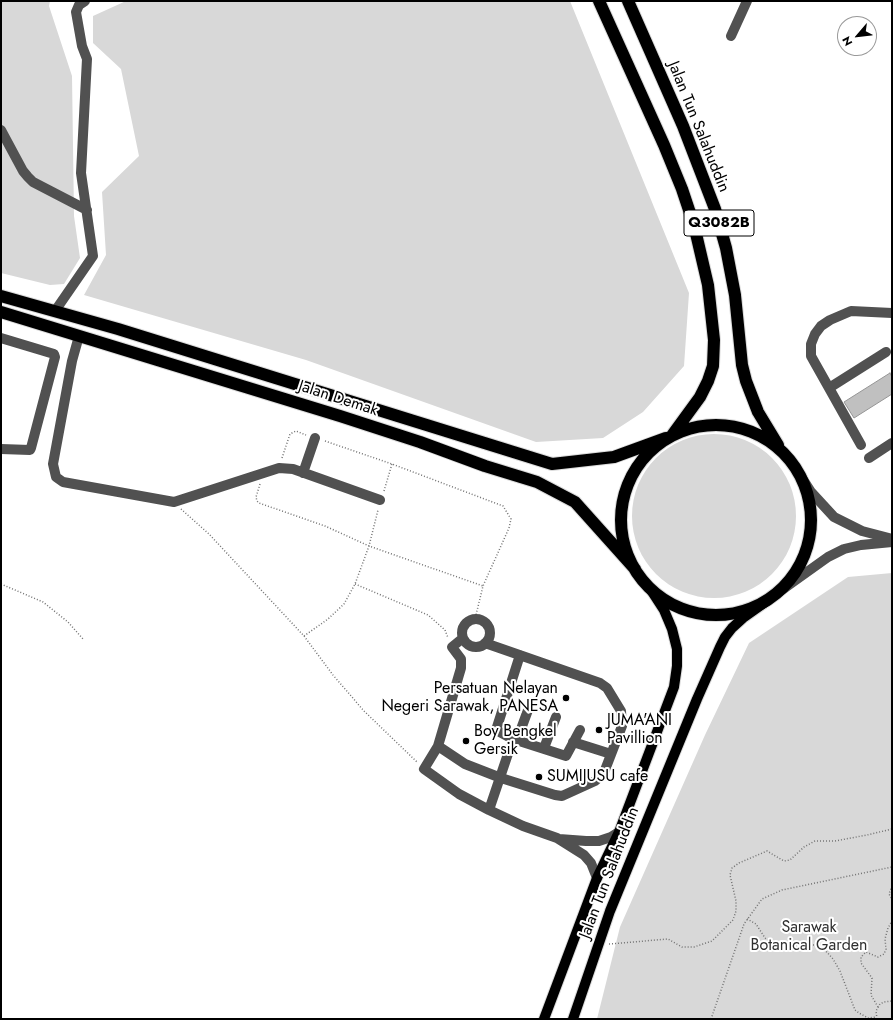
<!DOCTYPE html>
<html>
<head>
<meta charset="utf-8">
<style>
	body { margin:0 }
	#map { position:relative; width:893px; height:1020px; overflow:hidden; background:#fff; font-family:Jost,sans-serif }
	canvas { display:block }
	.frame { position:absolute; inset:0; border:2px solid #000; pointer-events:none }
	.north { position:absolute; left:837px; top:16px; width:40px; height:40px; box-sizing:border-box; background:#fff; border:1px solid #999; border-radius:50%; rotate:242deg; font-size:11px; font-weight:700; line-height:16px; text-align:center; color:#000 }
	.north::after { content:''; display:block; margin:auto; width:14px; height:18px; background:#000; clip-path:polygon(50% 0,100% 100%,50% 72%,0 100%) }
</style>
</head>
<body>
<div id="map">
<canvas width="893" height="1020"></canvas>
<div class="frame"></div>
<div class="north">N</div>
</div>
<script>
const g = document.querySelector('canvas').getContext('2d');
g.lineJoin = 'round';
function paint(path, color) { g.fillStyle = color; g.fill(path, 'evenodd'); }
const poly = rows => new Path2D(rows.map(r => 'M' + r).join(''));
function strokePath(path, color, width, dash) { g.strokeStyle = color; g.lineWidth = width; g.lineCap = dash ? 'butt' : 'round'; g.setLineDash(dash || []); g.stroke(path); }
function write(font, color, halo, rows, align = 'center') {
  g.font = font + ' Jost,sans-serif'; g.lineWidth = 4; g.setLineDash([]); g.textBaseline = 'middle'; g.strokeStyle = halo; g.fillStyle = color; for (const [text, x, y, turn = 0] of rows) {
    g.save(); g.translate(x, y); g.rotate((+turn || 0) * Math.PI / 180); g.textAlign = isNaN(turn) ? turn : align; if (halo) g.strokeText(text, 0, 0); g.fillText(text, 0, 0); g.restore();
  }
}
paint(poly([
	[1,1,50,1,49,6,72,76,74,216,80,258,64,284,50,285,1,273],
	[126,1,570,1,689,293,684,366,643,412,603,438,536,442,306,360,84,295,106,255,102,192,139,156,121,69,93,43,93,16],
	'632 516a82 82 0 1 1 164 0a82 82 0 1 1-164 0Z',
	[892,573,892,1019,597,1019,620,927,705,735,749,643,848,577]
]), '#d8d8d8');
const building = poly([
	[890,373,892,377,892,394,854,418,844,402,890,373]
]);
paint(building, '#c0c0c0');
strokePath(building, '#959595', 1);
const major = poly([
	[544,1019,597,878,619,832,674,687,677,666,677,649,672,629,664,610,651,590],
	[573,1019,610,911,697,699,720,647,725,637,732,628,743,618,767,601]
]);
const highway = poly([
	[599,1,664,145,682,189,694,225,708,285,714,340,713,366,708,381,700,397,673,434],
	[628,1,683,126,715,209,726,248,735,295,742,365,746,381,758,412,778,445],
	[1,296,118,329,552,464,614,457,666,438],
	[1,312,340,416,420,442,485,466,537,482,575,502,635,569],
	'621 520a95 95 0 1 1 190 0a95 95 0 1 1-190 0Z'
]);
strokePath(major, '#dbdbdb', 12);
strokePath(highway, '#dbdbdb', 14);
strokePath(poly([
	[325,441,392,464,503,506,511,519,509,528,483,586,475,619],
	[282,458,290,434,296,431,306,435],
	[260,484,256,497,257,501,259,503,325,526,369,546,483,586],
	[384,491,392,464],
	[181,509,209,534,304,636,333,675,364,711,417,762],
	[1,584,43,602,68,622,84,640],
	[355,584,428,615,445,630,448,638],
	[304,636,328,619,344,604,355,584,369,546,378,510],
	[892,886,889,894,892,899],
	[747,919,756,924,765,938,776,946,788,947,799,944,814,945,824,949,833,959,840,971,855,1010,859,1013,868,1018,876,1017],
	[609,944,668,939,682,947,694,947,712,941,733,920,736,911,736,901,730,875,732,868,739,863,767,851,784,861,790,860,804,847,815,841,835,841,867,835,892,829],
	[878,1007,871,995,872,978,861,963,861,957,866,952,878,957,884,954,886,949,885,939,888,928,892,921],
	[711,1019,744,924,762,899,782,890,892,867],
	[877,1019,876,1011,880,1004,884,1002,892,1001]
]), '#737373', 1.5, [1, 2]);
strokePath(poly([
	[731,36,747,1],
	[1,130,23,171,28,177,33,182,87,210],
	[55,311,93,256,81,173,87,59,82,46,76,12,79,5,85,1],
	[79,336,72,361,53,464,56,477,63,482,174,502,279,468,293,469,380,500],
	[1,338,54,354,55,357,31,448,30,450,1,449],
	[829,388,811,356,811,344,815,334,821,326,830,320,851,311,892,313],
	[861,445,829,388,886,352],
	[869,458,892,443],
	[796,469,811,492,834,517,862,531,892,539],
	[303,473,315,438],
	[779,592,828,557,844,549,861,545,892,542],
	'462 633a14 14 0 1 1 28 0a14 14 0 1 1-28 0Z',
	[463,638,452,647,461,659,461,668,438,746,424,769,459,794,489,810,523,826,557,838,584,855,591,863,597,878],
	[520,655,497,727,498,731,513,739,566,756,580,730],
	[517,740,528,710],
	[573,742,611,754],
	[438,746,465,764,501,778,555,795,562,796,595,781,602,775,605,770,622,726,621,711,607,688,600,683,485,643],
	[544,748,556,717],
	[489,810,513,739],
	[559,839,586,841,599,841,611,837,619,832]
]), '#515151', 10);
strokePath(major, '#000', 10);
strokePath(highway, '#000', 12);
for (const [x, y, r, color] of [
	[566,698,4,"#000"],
	[599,730,4,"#000"],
	[466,741,4,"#000"],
	[539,777,4,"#000"]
]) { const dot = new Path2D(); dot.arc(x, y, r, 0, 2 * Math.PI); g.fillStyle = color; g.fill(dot); strokePath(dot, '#fff', 1.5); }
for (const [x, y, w] of [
	[719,223,70]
]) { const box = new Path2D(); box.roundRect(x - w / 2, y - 13, w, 26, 3); g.fillStyle = '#fff'; g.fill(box); strokePath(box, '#000', 1); }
write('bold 15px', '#000', null, [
	["Q3082B",719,223]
]);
write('16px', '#000', '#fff', [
	["Jalan Tun Salahuddin",698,127,68],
	["Jalan Demak",338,399,18],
	["Jalan Tun Salahuddin",610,873,-69]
]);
write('16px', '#000', '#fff', [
	["Persatuan Nelayan",558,689,"right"],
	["Negeri Sarawak, PANESA",558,707,"right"],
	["JUMA'ANI",607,721],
	["Pavillion",607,739],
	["Boy Bengkel",474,732],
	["Gersik",474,750],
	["SUMIJUSU cafe",547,777]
], 'left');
write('16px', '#2f2f2f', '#fff', [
	["Sarawak",809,928],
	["Botanical Garden",809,946]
]);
</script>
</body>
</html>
